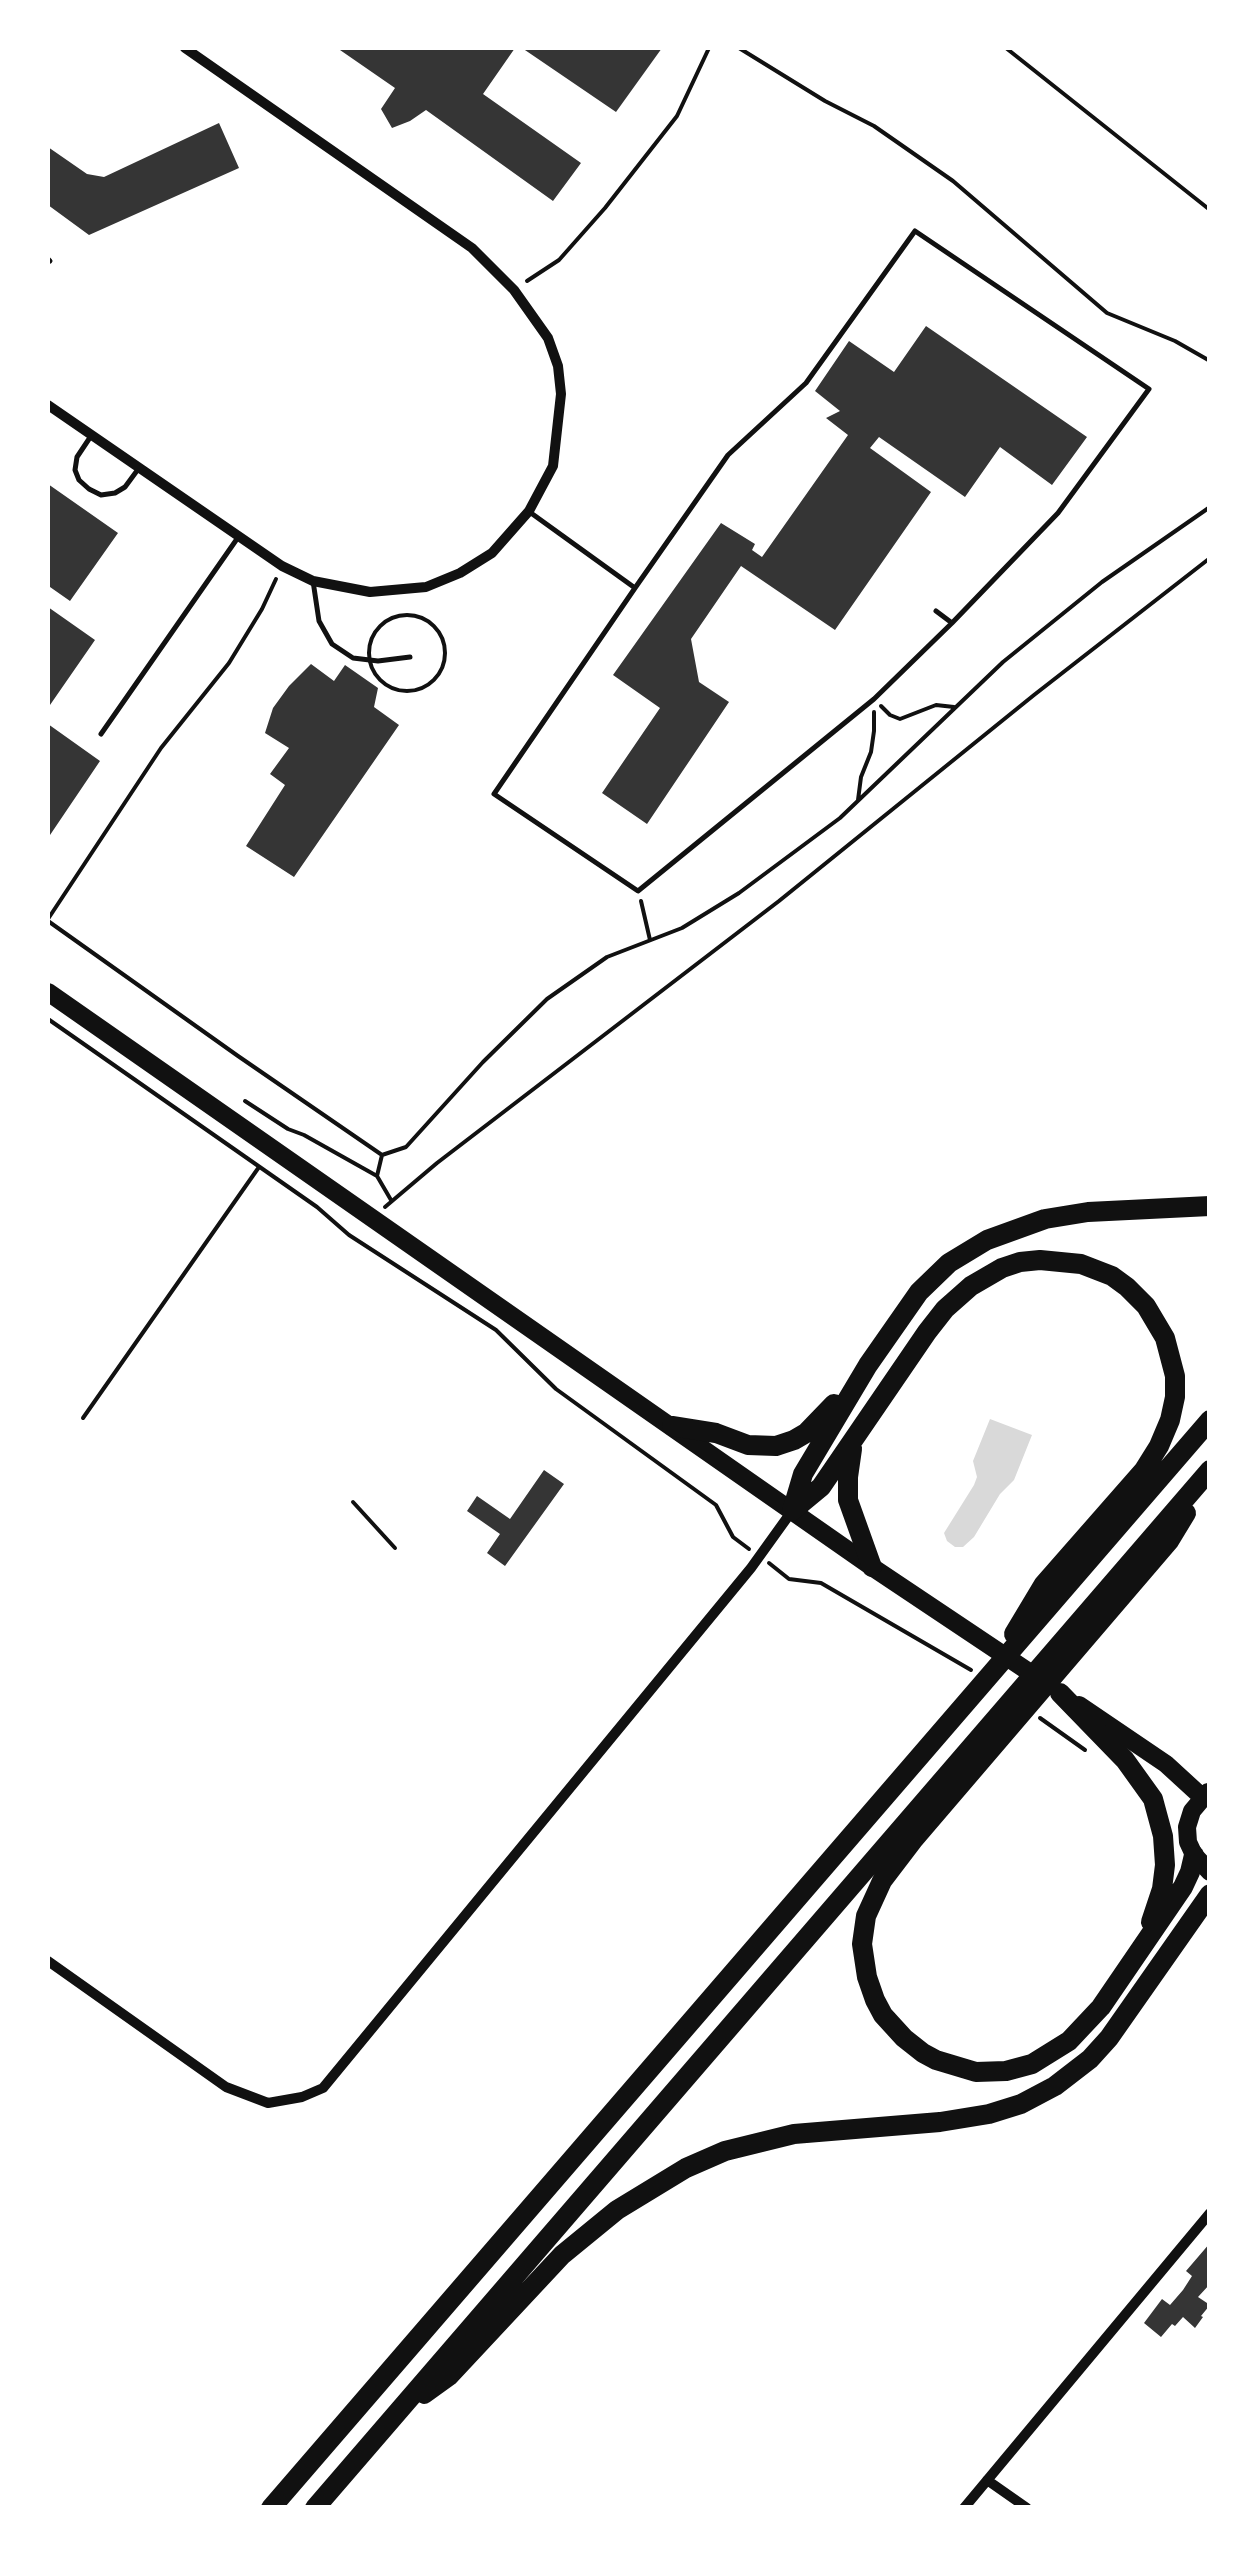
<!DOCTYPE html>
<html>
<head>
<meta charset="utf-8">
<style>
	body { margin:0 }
	#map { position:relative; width:1257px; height:2555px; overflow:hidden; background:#fff; font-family:"IBM Plex Serif",serif }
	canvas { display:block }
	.frame { position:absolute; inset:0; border:50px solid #fff; pointer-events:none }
</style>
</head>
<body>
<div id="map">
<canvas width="1257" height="2555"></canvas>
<div class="frame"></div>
</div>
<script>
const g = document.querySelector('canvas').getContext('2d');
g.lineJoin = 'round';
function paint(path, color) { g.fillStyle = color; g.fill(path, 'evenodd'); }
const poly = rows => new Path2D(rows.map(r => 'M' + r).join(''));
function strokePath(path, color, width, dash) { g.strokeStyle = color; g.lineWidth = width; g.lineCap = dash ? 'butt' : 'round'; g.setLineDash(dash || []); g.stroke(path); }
paint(poly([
	[990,1419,1032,1435,1014,1480,1000,1494,974,1537,963,1547,955,1547,947,1541,944,1533,974,1485,977,1477,973,1461]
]), '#d9d9d9');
paint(poly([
	[342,48,515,48,483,94,581,163,553,201,426,110,410,121,392,128,381,109,395,88,340,50],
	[522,48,662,48,616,112],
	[219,123,239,168,89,235,48,205,48,147,87,174,104,177],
	[926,326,1087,437,1052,485,1000,447,965,497,879,437,870,448,931,492,835,630,741,566,691,639,699,682,729,702,647,824,602,793,660,708,613,675,721,523,755,544,752,550,762,557,848,435,826,418,840,411,815,391,849,341,894,372],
	[48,484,118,533,70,601,50,587,48,591],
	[48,607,95,640,50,705,48,703],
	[311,664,334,681,345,665,378,688,374,707,399,725,294,877,246,846,285,785,270,774,289,748,265,733,273,708,289,686],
	[48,724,100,761,48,838],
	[544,1470,564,1484,505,1566,487,1553,500,1534,467,1511,477,1496,510,1519],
	[1210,2243,1210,2284,1198,2297,1210,2305,1201,2316,1203,2317,1195,2328,1183,2317,1175,2326,1172,2324,1161,2337,1144,2323,1162,2299,1170,2305,1183,2290,1192,2276,1186,2271]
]), '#353535');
strokePath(poly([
	[739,48,825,101,874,126,953,181,1107,313,1175,341,1210,361],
	[1006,48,1210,210],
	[527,281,559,260,605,208,677,116,709,48],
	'369 653a38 38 0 1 1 76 0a38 38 0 1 1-76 0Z',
	[881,706,890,715,900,719,936,705,954,707],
	[858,800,861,777,871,752,874,731,874,712],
	[641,901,650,940],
	[48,919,161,748,229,663,262,609,276,579],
	[48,921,238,1056,382,1155,406,1147,483,1062,547,999,607,957,682,928,739,893,840,818,1003,662,1102,582,1210,507],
	[48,1019,317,1207,349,1235,496,1330,556,1389,716,1505,733,1537,749,1549],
	[245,1101,288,1129,304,1135,377,1176],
	[382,1155,377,1176,391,1200],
	[385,1207,437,1163,779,901,1034,695,1210,558],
	[83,1418,259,1167],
	[353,1502,395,1548],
	[769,1563,789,1579,821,1583,971,1670],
	[1040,1718,1085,1750]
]), '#111', 4);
strokePath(poly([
	[48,259,50,261],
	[91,436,77,457,75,470,79,480,89,489,101,495,115,493,125,487,139,468],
	[531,513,635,588,494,794,638,891,874,699,952,623,936,611],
	[313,581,319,621,332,644,353,658,378,661,410,657],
	[635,588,728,455,806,383,915,231,1149,389,1058,513,952,623],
	[101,734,239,536]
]), '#111', 5);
strokePath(poly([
	[48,405,282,566,313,581,370,592,426,587,460,573,492,553,529,511,553,466,561,394,558,366,548,338,514,290,472,248,185,48],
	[48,1961,226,2087,268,2103,302,2097,323,2088,751,1568,792,1511],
	[987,2480,1027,2508],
	[964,2508,1210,2213]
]), '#111', 10);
strokePath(poly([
	[48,992,872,1567,1044,1682],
	[1079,1705,1166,1764,1202,1797],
	[1208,1792,1192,1811,1187,1827,1188,1842,1194,1855,1210,1872]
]), '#111', 18);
strokePath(poly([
	[672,1426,716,1433,748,1445,776,1446,794,1440,806,1433,834,1404],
	[852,1449,848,1477,848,1500,872,1567],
	[792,1511,821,1487,927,1332,945,1309,971,1286,1002,1268,1020,1262,1040,1260,1081,1264,1112,1276,1127,1287,1146,1306,1165,1338,1175,1376,1175,1397,1170,1420,1159,1446,1144,1470,1044,1584,1014,1634],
	[792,1511,803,1474,868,1365,919,1292,949,1263,987,1240,1045,1219,1088,1212,1210,1206],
	[1186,1513,1169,1541,914,1839,882,1881,866,1916,862,1944,867,1977,875,2000,883,2015,904,2038,923,2053,936,2060,976,2072,1006,2071,1032,2064,1069,2041,1101,2007,1183,1887,1190,1872,1194,1855],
	[1060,1693,1125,1760,1153,1799,1163,1836,1165,1865,1162,1889,1151,1922],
	[424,2394,449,2376,562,2255,617,2210,686,2168,725,2151,794,2134,940,2122,989,2114,1021,2104,1055,2086,1090,2059,1109,2038,1210,1894],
	[271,2508,1210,1420],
	[315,2508,1210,1470]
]), '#111', 20);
</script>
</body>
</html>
